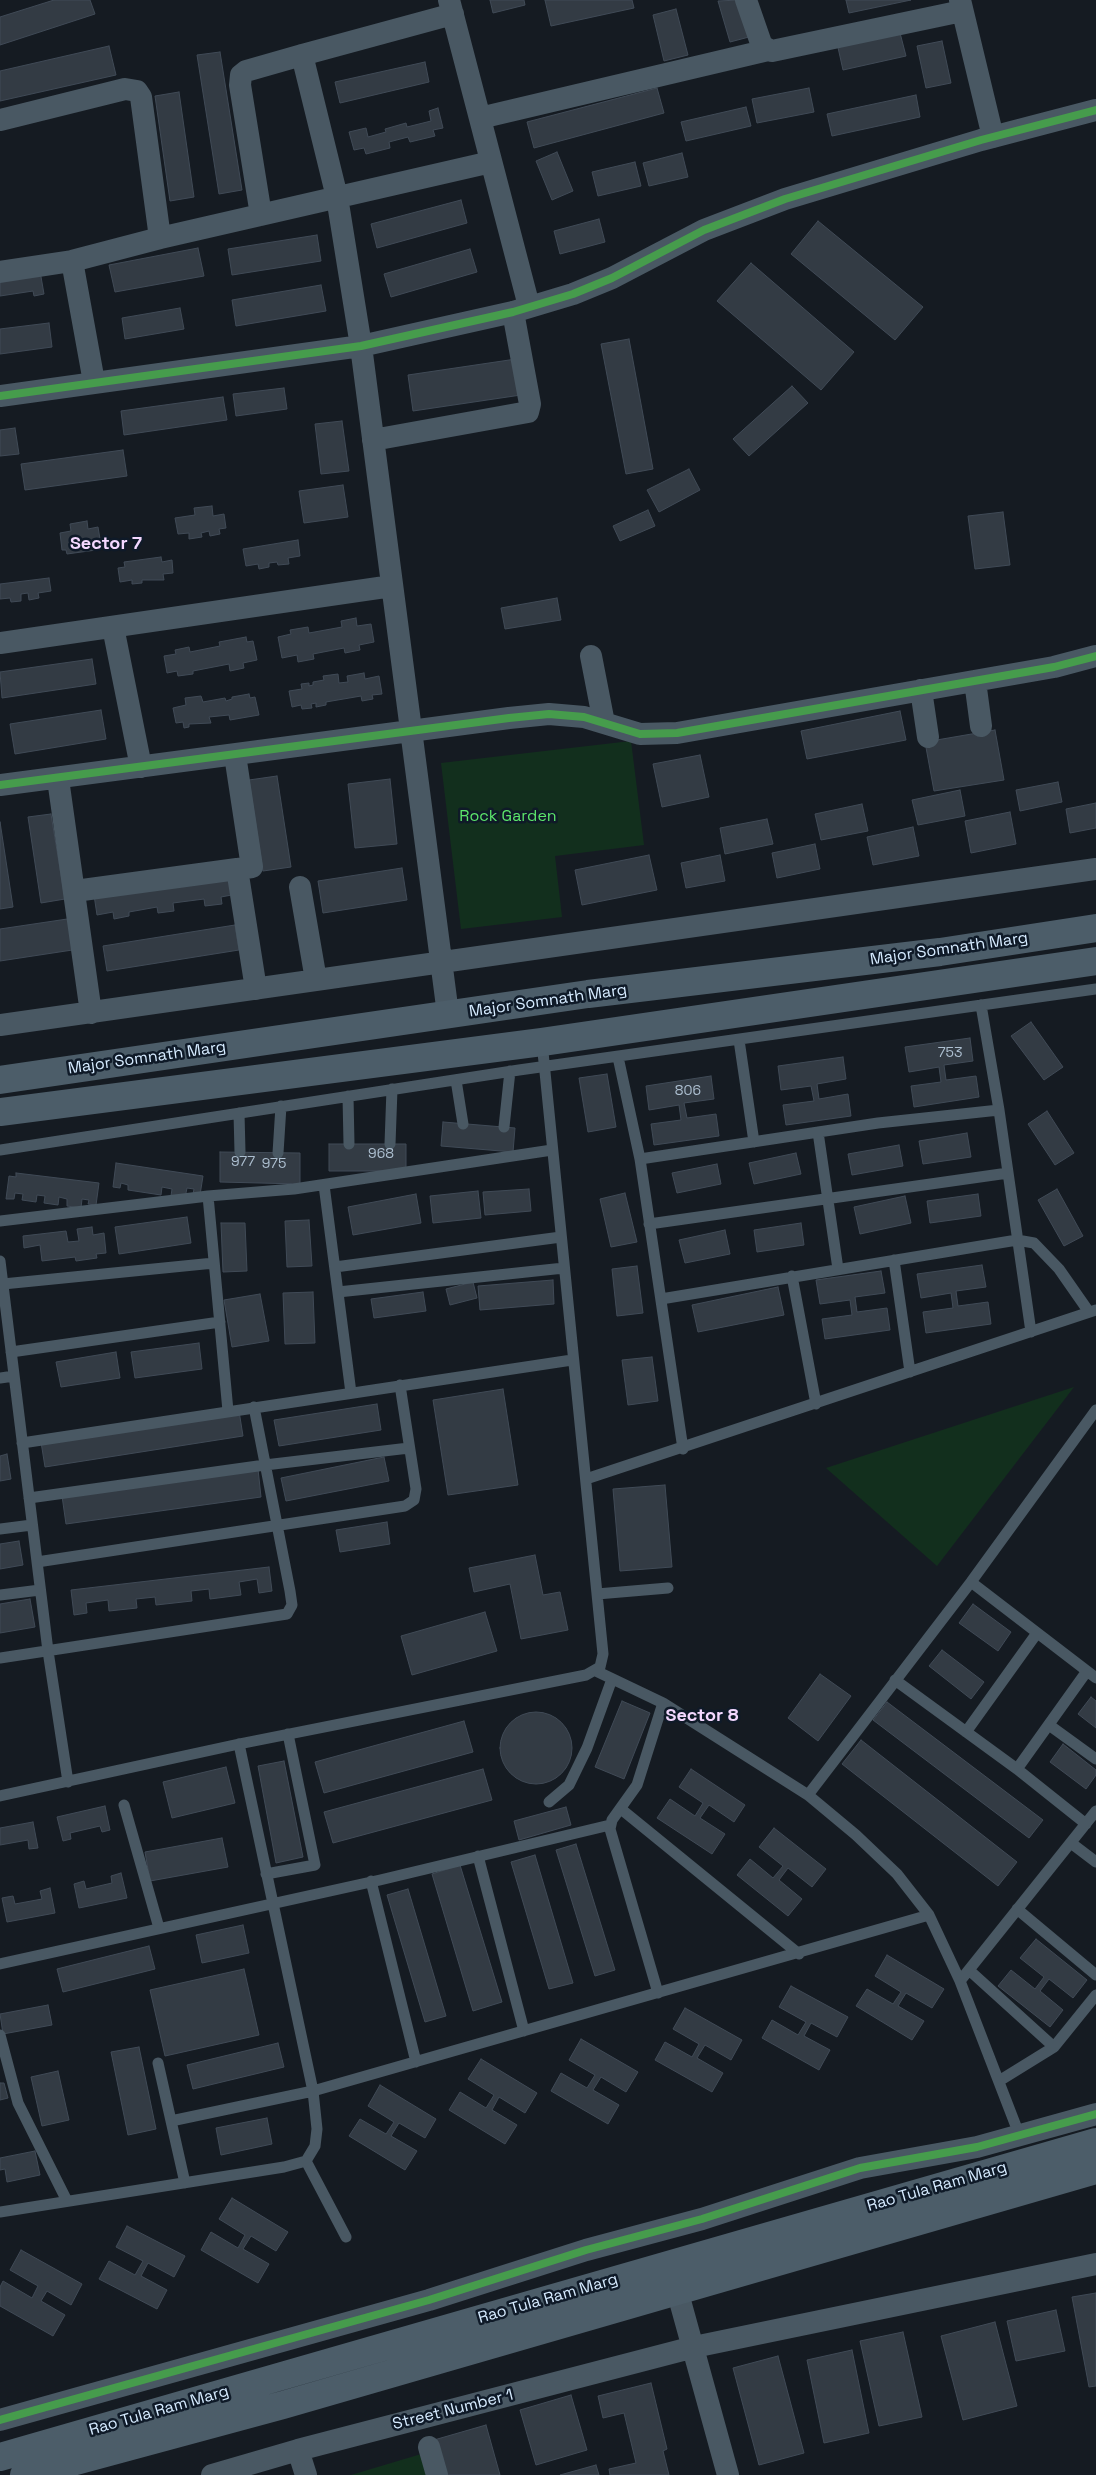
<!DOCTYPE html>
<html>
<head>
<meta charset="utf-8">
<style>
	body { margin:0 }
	canvas { display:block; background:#151b22 }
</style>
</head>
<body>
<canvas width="1096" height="2475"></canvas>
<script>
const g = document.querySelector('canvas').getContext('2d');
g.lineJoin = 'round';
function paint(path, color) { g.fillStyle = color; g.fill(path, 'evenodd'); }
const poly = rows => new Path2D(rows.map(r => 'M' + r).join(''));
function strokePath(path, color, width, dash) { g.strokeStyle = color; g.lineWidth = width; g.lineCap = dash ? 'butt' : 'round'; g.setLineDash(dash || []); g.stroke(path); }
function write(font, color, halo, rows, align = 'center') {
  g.font = font + ' "Space Grotesk",sans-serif'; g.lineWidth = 5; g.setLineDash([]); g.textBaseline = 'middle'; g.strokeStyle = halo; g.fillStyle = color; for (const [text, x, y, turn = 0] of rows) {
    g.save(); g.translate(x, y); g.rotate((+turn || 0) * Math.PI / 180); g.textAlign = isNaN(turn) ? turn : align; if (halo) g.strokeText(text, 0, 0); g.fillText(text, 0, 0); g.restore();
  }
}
paint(poly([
	[631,741,644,845,555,856,562,917,461,929,441,763],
	[1074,1387,937,1566,826,1468],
	[428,2452,435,2475,351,2475]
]), '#122f1d');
const building = poly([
	[54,0,90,0,95,14,0,45,0,17,54,0],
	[490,0,524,0,525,5,493,13,490,0],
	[545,0,632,0,634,8,551,26,545,0],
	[739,0,749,37,730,42,718,1,739,0],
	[846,0,911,0,849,13,846,0],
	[676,9,688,55,664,61,653,15,676,9],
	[899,29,906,56,843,70,837,43,899,29],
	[942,41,951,83,926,88,917,46,942,41],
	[109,46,116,75,0,101,0,71,109,46],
	[220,52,242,190,219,194,197,55,220,52],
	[425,62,429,82,340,103,335,82,425,62],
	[657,88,664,113,534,148,527,122,657,88],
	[809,88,814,112,757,123,752,99,809,88],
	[179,92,194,197,170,201,155,96,179,92],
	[916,95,920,117,832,136,827,114,916,95],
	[746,107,751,126,686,141,681,122,746,107],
	[438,108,443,128,433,130,435,136,410,142,408,137,389,142,390,148,366,154,364,148,354,150,349,132,366,128,368,137,386,132,385,129,406,123,407,127,431,121,429,111,438,108],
	[557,152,573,191,552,200,536,161,557,152],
	[682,153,688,177,649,186,643,163,682,153],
	[635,162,641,186,598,196,592,172,635,162],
	[461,200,467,223,377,248,371,224,461,200],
	[599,219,605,242,560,254,554,231,599,219],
	[818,221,923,307,895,340,791,254,818,221],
	[317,235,321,261,232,275,228,249,317,235],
	[198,248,204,276,115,292,109,265,198,248],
	[470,249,477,272,391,297,384,274,470,249],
	[751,263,854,352,821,390,717,301,751,263],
	[40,271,44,294,34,296,33,291,0,296,0,282,40,271],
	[321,285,326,311,236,326,232,300,321,285],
	[180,308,184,329,125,339,122,318,180,308],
	[49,323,52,347,0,354,0,329,49,323],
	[629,339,653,469,626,474,601,344,629,339],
	[516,359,521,395,413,411,408,375,516,359],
	[792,386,808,403,749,456,733,439,792,386],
	[284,388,287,409,236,416,233,394,284,388],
	[223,397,227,420,124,435,121,411,223,397],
	[342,421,349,471,321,474,315,424,342,421],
	[15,428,19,454,0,456,0,430,15,428],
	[123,450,127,476,25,490,21,464,123,450],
	[689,469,700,490,659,512,647,490,689,469],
	[343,485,348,517,304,523,299,491,343,485],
	[212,506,213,516,224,514,226,528,219,529,220,534,210,536,209,531,201,533,202,537,189,539,189,533,178,534,175,518,195,515,194,508,212,506],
	[648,510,655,526,620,541,613,526,648,510],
	[1003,512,1010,565,975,569,968,516,1003,512],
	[87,521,88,529,98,527,101,545,96,546,96,550,67,554,66,550,62,550,60,533,71,531,70,524,87,521],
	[298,540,300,556,288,558,289,564,278,565,277,562,269,563,269,567,259,569,258,564,246,566,243,549,298,540],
	[161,557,162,562,172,560,173,573,163,574,164,580,142,580,142,583,132,584,132,580,120,582,118,568,125,567,124,562,161,557],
	[49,578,51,591,38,593,39,598,29,600,28,593,21,594,21,601,11,602,10,598,0,599,0,584,49,578],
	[557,598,561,620,505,629,501,608,557,598],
	[356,618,357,626,371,624,374,642,359,645,360,650,345,653,344,648,313,654,314,659,298,662,297,655,282,658,278,637,291,634,290,630,308,627,309,633,342,627,341,621,356,618],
	[246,637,247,642,253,641,257,660,243,663,244,668,230,671,229,664,193,671,193,674,178,676,177,671,167,673,164,656,176,654,175,650,189,647,190,652,220,646,219,642,246,637],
	[92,659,96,684,2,698,0,672,92,659],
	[364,673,365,679,379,676,382,694,372,695,373,699,362,701,361,696,326,702,326,705,316,707,316,703,311,704,312,708,302,709,301,705,292,707,289,691,302,689,301,684,309,683,309,686,313,685,313,682,324,680,323,676,338,674,339,683,348,682,347,676,364,673],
	[249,694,250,698,255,697,259,715,230,720,229,715,209,717,211,723,189,724,189,727,184,728,183,722,176,723,173,708,186,705,185,698,201,696,203,702,225,698,226,701,232,699,232,697,249,694],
	[101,710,106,739,15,754,10,724,101,710],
	[900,711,906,740,807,759,801,731,900,711],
	[995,730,1004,780,934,791,925,742,995,730],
	[700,755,709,797,662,807,653,764,700,755],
	[277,776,291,867,263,871,249,780,277,776],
	[390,779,397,844,355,848,348,784,390,779],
	[1058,782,1062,802,1020,811,1016,790,1058,782],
	[960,790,965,816,918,825,912,800,960,790],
	[1096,803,1096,828,1070,833,1066,809,1096,803],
	[862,804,868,831,821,840,815,814,862,804],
	[1010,812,1016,844,971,853,965,821,1010,812],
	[51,814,65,899,41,903,28,817,51,814],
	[767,819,773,844,725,854,720,828,767,819],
	[0,822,13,907,0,909,0,822],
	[913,827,919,856,873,865,867,837,913,827],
	[815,844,820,869,777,878,772,853,815,844],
	[649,855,657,890,582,905,575,870,649,855],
	[720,855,725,881,686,888,681,863,720,855],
	[402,868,407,900,323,913,318,881,402,868],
	[234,875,237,894,221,897,222,904,205,906,204,899,173,903,174,911,158,913,157,907,129,912,129,916,114,919,113,912,97,915,94,895,234,875],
	[74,918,79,949,0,961,0,929,74,918],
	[235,925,239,950,107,971,103,946,235,925],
	[1031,1022,1063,1067,1044,1080,1011,1036,1031,1022],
	[970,1038,973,1061,944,1065,946,1080,976,1076,979,1097,914,1107,911,1086,941,1082,939,1067,909,1072,905,1047,970,1038],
	[843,1057,846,1079,817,1084,819,1099,848,1094,851,1116,786,1125,783,1105,814,1101,811,1086,781,1090,778,1066,843,1057],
	[607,1074,616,1127,588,1132,579,1078,607,1074],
	[711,1076,714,1099,684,1103,687,1118,716,1114,719,1136,654,1145,651,1124,681,1120,679,1105,649,1110,646,1086,711,1076],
	[1047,1111,1074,1153,1055,1165,1028,1124,1047,1111],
	[443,1122,515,1128,513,1152,441,1146,443,1122],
	[967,1133,971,1157,923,1164,919,1141,967,1133],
	[329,1144,406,1144,406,1171,329,1171,329,1144],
	[899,1145,903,1166,852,1175,848,1154,899,1145],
	[220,1152,300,1153,300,1184,220,1182,220,1152],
	[796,1153,801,1174,754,1184,749,1163,796,1153],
	[116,1163,203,1176,200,1195,193,1194,194,1189,187,1188,185,1198,171,1196,172,1189,162,1187,161,1195,128,1190,128,1185,121,1183,120,1188,113,1187,116,1163],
	[717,1164,721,1184,677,1193,672,1173,717,1164],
	[16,1173,99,1183,96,1205,88,1204,89,1200,82,1199,81,1208,67,1206,67,1199,59,1197,58,1205,44,1203,45,1196,37,1195,36,1202,22,1200,23,1194,15,1193,14,1199,6,1199,9,1176,16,1177,16,1173],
	[529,1189,531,1211,485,1215,483,1192,529,1189],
	[1057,1189,1083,1236,1064,1246,1038,1200,1057,1189],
	[478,1191,481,1218,433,1223,430,1196,478,1191],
	[625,1193,637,1242,611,1247,600,1199,625,1193],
	[416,1194,421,1223,353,1235,348,1207,416,1194],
	[978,1194,981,1216,930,1223,927,1201,978,1194],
	[905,1196,911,1223,860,1234,854,1207,905,1196],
	[187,1217,191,1243,119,1254,115,1227,187,1217],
	[309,1220,312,1266,287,1267,285,1221,309,1220],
	[221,1223,245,1223,247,1271,223,1272,221,1223],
	[801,1223,804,1245,757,1252,754,1230,801,1223],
	[92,1227,93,1235,104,1233,106,1253,96,1254,97,1258,76,1261,75,1257,42,1261,40,1245,24,1248,23,1236,66,1231,68,1242,79,1241,77,1229,92,1227],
	[725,1230,730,1254,685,1263,679,1240,725,1230],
	[982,1265,986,1287,956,1291,958,1306,988,1302,991,1324,926,1333,923,1312,953,1308,951,1293,921,1298,917,1274,982,1265],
	[637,1266,643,1313,617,1316,612,1269,637,1266],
	[881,1271,885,1293,855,1297,857,1312,887,1308,890,1330,825,1339,822,1319,852,1315,850,1300,820,1304,816,1280,881,1271],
	[553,1280,554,1304,480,1310,478,1286,553,1280],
	[473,1282,477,1298,450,1305,446,1289,473,1282],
	[778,1287,784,1315,698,1332,692,1305,778,1287],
	[313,1292,315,1343,285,1344,283,1293,313,1292],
	[423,1292,426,1311,374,1318,371,1299,423,1292],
	[260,1294,269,1341,232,1347,224,1300,260,1294],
	[199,1343,202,1369,135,1378,131,1352,199,1343],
	[116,1352,120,1378,61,1387,56,1362,116,1352],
	[652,1357,658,1401,628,1405,622,1360,652,1357],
	[503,1389,518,1485,448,1495,433,1400,503,1389],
	[377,1404,381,1430,279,1446,274,1420,377,1404],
	[239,1411,243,1436,45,1467,41,1442,239,1411],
	[7,1454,11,1479,0,1481,0,1456,7,1454],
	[384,1457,389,1481,286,1501,281,1478,384,1457],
	[258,1469,261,1497,66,1524,62,1496,258,1469],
	[665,1485,672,1567,620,1571,613,1489,665,1485],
	[387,1522,390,1544,340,1552,336,1530,387,1522],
	[19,1541,23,1565,0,1569,0,1544,19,1541],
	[535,1555,543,1595,560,1592,568,1630,521,1639,510,1584,474,1592,469,1568,535,1555],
	[269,1567,272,1591,259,1593,257,1579,239,1582,241,1595,210,1599,209,1589,191,1591,192,1601,156,1605,155,1597,136,1599,137,1608,109,1611,108,1600,86,1603,87,1613,74,1615,71,1590,269,1567],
	[30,1599,35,1627,0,1633,0,1604,30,1599],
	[973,1604,1011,1632,998,1651,959,1623,973,1604],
	[485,1612,497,1651,412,1675,401,1636,485,1612],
	[942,1650,984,1682,971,1699,929,1666,942,1650],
	[820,1674,851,1696,818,1741,788,1718,820,1674],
	[1091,1697,1096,1701,1096,1728,1078,1714,1091,1697],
	[622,1701,650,1713,624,1779,595,1767,622,1701],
	[887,1702,1043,1820,1029,1838,873,1720,887,1702],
	'500 1748a36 36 0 1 1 72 0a36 36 0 1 1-72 0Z',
	[464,1721,473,1752,324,1793,315,1762,464,1721],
	[861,1740,1017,1862,998,1886,842,1764,861,1740],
	[1063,1744,1096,1770,1096,1775,1086,1789,1050,1762,1063,1744],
	[284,1761,303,1857,276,1863,258,1766,284,1761],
	[226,1767,235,1803,172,1818,163,1782,226,1767],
	[483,1769,492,1800,333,1843,324,1812,483,1769],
	[691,1769,745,1805,734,1822,709,1805,700,1818,725,1834,712,1854,657,1818,670,1799,695,1816,703,1803,679,1787,691,1769],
	[105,1806,110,1830,102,1832,100,1826,70,1833,71,1839,63,1841,57,1817,105,1806],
	[566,1807,571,1825,519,1840,514,1821,566,1807],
	[33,1822,38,1848,29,1849,28,1840,0,1845,0,1828,33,1822],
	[774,1828,826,1869,812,1887,788,1868,779,1880,802,1899,788,1916,737,1875,750,1859,773,1878,783,1866,759,1847,774,1828],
	[222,1838,228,1867,150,1881,145,1852,222,1838],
	[576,1844,615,1970,595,1976,556,1850,576,1844],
	[535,1855,573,1983,549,1989,511,1862,535,1855],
	[460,1865,502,2002,473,2011,432,1874,460,1865],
	[121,1873,127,1898,79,1908,74,1884,84,1881,86,1889,112,1883,111,1876,121,1873],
	[50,1888,55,1913,7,1922,2,1898,13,1896,15,1904,42,1899,40,1891,50,1888],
	[408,1889,446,2016,425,2022,387,1895,408,1889],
	[243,1925,249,1953,202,1963,196,1935,243,1925],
	[1036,1939,1087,1980,1073,1998,1049,1979,1040,1991,1063,2010,1050,2027,998,1986,1011,1970,1035,1989,1044,1977,1020,1958,1036,1939],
	[149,1946,155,1969,63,1992,57,1969,149,1946],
	[887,1955,944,1989,932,2008,906,1993,898,2006,924,2021,912,2040,856,2006,867,1989,893,2004,901,1992,875,1976,887,1955],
	[244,1969,259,2035,165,2056,150,1990,244,1969],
	[791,1986,848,2017,837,2037,811,2023,804,2036,830,2050,819,2070,762,2038,772,2020,798,2035,806,2022,779,2007,791,1986],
	[48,2005,52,2025,3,2034,0,2014,48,2005],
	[685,2008,742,2040,731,2060,705,2045,697,2058,723,2073,712,2092,655,2060,665,2042,692,2057,699,2044,673,2029,685,2008],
	[581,2039,638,2072,626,2092,601,2077,593,2090,619,2105,608,2124,551,2091,561,2073,587,2088,595,2075,569,2060,581,2039],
	[278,2043,284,2067,193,2089,187,2065,278,2043],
	[139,2047,156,2129,128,2135,111,2052,139,2047],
	[481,2059,537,2093,525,2113,499,2097,492,2110,517,2125,505,2144,449,2110,460,2092,486,2108,494,2095,468,2079,481,2059],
	[58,2071,69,2120,42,2126,31,2077,58,2071],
	[0,2083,4,2083,8,2098,0,2100,0,2083],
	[380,2085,436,2119,425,2138,399,2123,391,2136,417,2151,405,2170,349,2136,360,2119,386,2134,394,2122,368,2106,380,2085],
	[267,2118,272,2144,221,2155,216,2128,267,2118],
	[35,2151,40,2175,7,2182,5,2169,0,2170,0,2158,35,2151],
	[232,2198,288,2232,276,2251,251,2236,243,2249,269,2264,258,2283,201,2250,211,2232,238,2248,245,2235,219,2219,232,2198],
	[127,2226,185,2256,174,2277,148,2263,141,2276,167,2290,157,2309,99,2279,109,2261,135,2275,143,2261,116,2247,127,2226],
	[21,2250,82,2284,71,2305,47,2291,41,2301,65,2315,53,2336,0,2306,0,2287,3,2281,32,2298,38,2286,10,2270,21,2250],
	[1096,2293,1096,2386,1089,2387,1072,2297,1096,2293],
	[1056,2310,1065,2351,1016,2361,1007,2321,1056,2310],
	[995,2322,1017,2406,963,2420,941,2336,995,2322],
	[903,2332,922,2417,879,2426,860,2341,903,2332],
	[852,2350,869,2433,824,2443,807,2360,852,2350],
	[778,2356,804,2453,759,2465,733,2368,778,2356],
	[651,2383,667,2449,663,2451,669,2475,610,2475,609,2469,636,2463,624,2413,603,2418,598,2396,651,2383],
	[571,2395,587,2450,536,2465,520,2410,571,2395],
	[486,2425,500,2475,444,2475,434,2440,486,2425],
	[596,2465,599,2475,560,2475,596,2465]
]);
paint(building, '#333b44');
strokePath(building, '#404a56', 1);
strokePath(poly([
	[981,1005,999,1110,1031,1332],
	[739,1040,754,1142],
	[618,1057,640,1159,683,1449],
	[456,1080,463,1124],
	[348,1096,349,1144],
	[239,1113,240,1152],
	[504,1127,510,1071],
	[818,1132,838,1269],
	[390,1144,392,1089],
	[0,1150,519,1070,1096,989],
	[278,1153,281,1106],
	[640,1159,878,1123,999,1110],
	[324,1185,351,1393],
	[208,1196,228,1411],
	[0,1221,208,1196,294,1189,552,1150],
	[649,1224,1008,1173],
	[894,1260,910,1372],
	[0,1261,48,1651,68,1782],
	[335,1267,561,1237],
	[792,1276,816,1404],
	[3,1284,214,1263],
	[338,1292,564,1268],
	[661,1299,1017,1240,1034,1243,1059,1269,1089,1312],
	[11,1352,220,1322],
	[0,1378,14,1376],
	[22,1443,572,1360],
	[586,1479,1096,1310],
	[29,1498,265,1465,409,1448],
	[0,1529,32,1525],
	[37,1562,405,1506,414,1500,416,1489,400,1385],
	[971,1582,1096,1678],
	[597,1594,668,1588],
	[0,1595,40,1590],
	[0,1658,287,1614,292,1605,290,1591,254,1407],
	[596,1671,663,1703,808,1795,856,1835,897,1874,929,1915,960,1981,1019,2134],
	[895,1680,1017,1769,1086,1824],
	[1049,1725,1096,1759],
	[966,1732,1037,1633],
	[1017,1769,1087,1671],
	[808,1795,971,1582,1096,1410],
	[0,1796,239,1744,586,1675,600,1667,603,1654,542,1042],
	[549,1802,569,1785,587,1748,612,1679],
	[124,1805,159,1928],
	[621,1809,799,1954],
	[1071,1843,1096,1862],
	[478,1856,524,2031],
	[266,1874,315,1865,288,1734],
	[371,1881,416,2062],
	[1017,1909,1096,1975],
	[0,1964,380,1880,610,1825],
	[969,1970,1054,2047,1096,1995],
	[960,1981,1096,1811],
	[658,1993,610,1829,612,1820,637,1785,663,1703],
	[0,2035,18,2103,67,2201],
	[158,2063,185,2183],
	[999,2081,1054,2047],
	[171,2121,313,2091,929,1915],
	[306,2161,346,2237],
	[0,2212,284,2167,306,2161,315,2146,317,2129,313,2091,239,1744]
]), '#495863', 11);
strokePath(poly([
	[449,0,529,306],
	[746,0,762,46,772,51,962,11],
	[960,0,993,137],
	[302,55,337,197,361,346,448,1014],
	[480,118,768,50],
	[0,120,125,89,137,91,141,97,160,238],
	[261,215,240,85,241,75,246,71,302,55,453,14],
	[72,261,94,382],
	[0,272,72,261,160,238,491,162],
	[0,396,361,346,513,312,573,294,612,278,704,230,785,199,981,140,1096,110],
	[373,440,528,412,530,404,513,312],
	[113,627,141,767],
	[0,643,392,586],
	[591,656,604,723],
	[975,681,981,726],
	[921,690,928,737],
	[58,779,91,1013],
	[0,785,509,718,549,714,584,717,640,734,677,733,1054,667,1096,656],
	[231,870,252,867,235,755],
	[300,887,316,980],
	[75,891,237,869,256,989],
	[0,1025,1096,869],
	[677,2290,728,2475],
	[0,2420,429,2300,586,2250,702,2219,860,2168,977,2147,1096,2114],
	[429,2447,437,2475],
	[298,2450,306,2475],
	[212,2475,298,2450,694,2347,1096,2264]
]), '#495863', 22);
strokePath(poly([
	[0,1080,588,994,940,952,1096,928],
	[0,1112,542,1042,1096,961],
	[0,2457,1096,2142],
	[24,2475,283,2405,1096,2170]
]), '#4c5d69', 28);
strokePath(poly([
	[0,396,361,346,513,312,573,294,612,278,704,230,785,199,981,140,1096,110],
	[0,785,509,718,549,714,584,717,640,734,677,733,1054,667,1096,656],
	[0,2420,429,2300,586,2250,702,2219,860,2168,977,2147,1096,2114]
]), '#469c4c', 8);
write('14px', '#adbfd0', null, [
	["753",950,1053],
	["806",688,1091],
	["968",381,1154],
	["977",243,1162],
	["975",274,1164]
]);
write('16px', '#5ce56b', '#0f1a28', [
	["Rock Garden",508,817]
]);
write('16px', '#d6ebff', '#0f1a28', [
	["Major Somnath Marg",949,949,-8],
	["Major Somnath Marg",548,1001,-8],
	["Major Somnath Marg",147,1058,-8],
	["Rao Tula Ram Marg",937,2187,-16],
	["Rao Tula Ram Marg",548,2299,-16],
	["Street Number 1",453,2410,-14],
	["Rao Tula Ram Marg",159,2411,-16]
]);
write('bold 18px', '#f4d8ff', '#0f1a28', [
	["Sector 7",106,544],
	["Sector 8",702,1716]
]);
</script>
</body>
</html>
